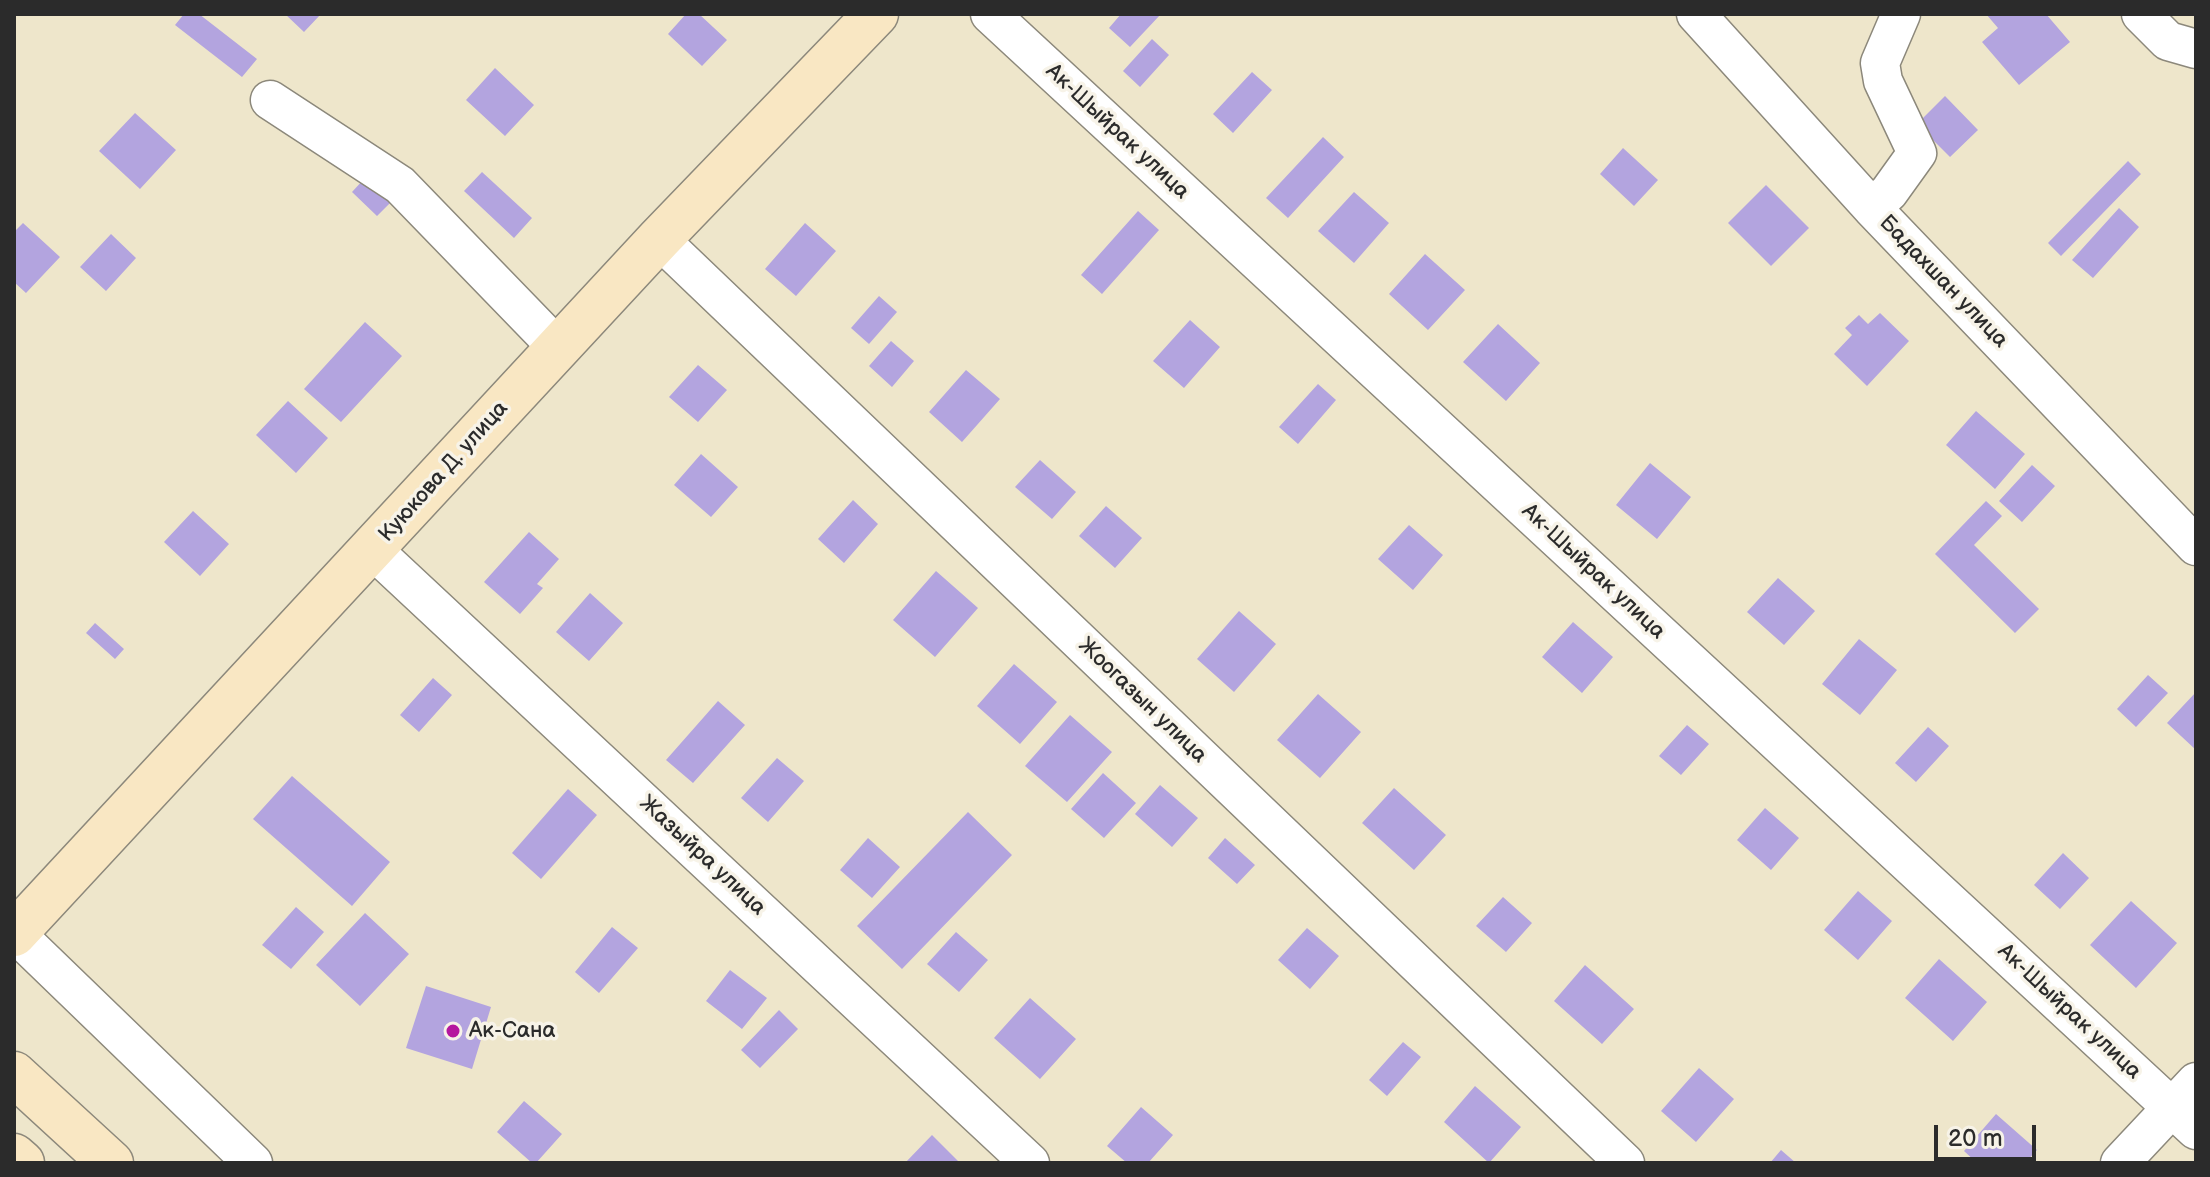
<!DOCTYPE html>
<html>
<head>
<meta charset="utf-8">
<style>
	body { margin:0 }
	#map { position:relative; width:2210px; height:1177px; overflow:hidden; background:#eee6cb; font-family:"Balsamiq Sans",sans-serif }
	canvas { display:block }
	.frame { position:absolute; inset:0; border:16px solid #2b2b2b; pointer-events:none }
	.scale { position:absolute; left:1934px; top:1125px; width:102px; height:36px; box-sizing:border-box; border:4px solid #2b2b2b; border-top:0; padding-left:10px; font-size:24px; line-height:28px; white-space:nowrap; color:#2b2b2b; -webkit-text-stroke:6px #f7f3e8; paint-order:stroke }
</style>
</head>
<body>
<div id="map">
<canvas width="2210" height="1177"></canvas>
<div class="frame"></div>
<div class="scale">20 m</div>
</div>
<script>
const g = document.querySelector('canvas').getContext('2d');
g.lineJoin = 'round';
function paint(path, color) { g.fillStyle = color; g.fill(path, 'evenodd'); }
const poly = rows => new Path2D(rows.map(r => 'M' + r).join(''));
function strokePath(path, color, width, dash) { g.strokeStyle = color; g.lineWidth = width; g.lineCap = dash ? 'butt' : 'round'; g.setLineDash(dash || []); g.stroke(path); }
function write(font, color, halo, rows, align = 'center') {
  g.font = font + ' "Balsamiq Sans",sans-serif'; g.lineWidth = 7; g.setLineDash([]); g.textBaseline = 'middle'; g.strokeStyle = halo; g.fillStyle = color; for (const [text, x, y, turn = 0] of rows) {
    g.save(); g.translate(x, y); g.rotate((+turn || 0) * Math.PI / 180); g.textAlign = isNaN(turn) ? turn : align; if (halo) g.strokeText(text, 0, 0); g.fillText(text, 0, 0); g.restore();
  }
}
paint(poly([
	[184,14,199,14,257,59,242,77,175,25],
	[285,14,321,14,304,32],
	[686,14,699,14,727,40,702,66,668,34],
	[1121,14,1161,14,1130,47,1109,28],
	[1986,14,2046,14,2070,42,2019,85,1982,42,1998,28],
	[1152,39,1169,55,1140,87,1123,71],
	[495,68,534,105,505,136,466,100],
	[1252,72,1272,90,1233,133,1213,114],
	[1945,96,1978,130,1950,157,1917,124],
	[135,113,176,150,140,189,99,151],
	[1323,137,1344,157,1288,218,1266,198],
	[1623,148,1658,180,1634,206,1600,174],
	[2128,161,2141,174,2061,256,2048,243],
	[482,172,532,218,514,238,464,191],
	[364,179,390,203,377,216,352,192],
	[1766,185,1809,228,1771,266,1728,223],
	[1354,192,1389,223,1354,263,1318,231],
	[2119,208,2139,227,2093,278,2072,260],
	[1138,211,1159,230,1102,294,1081,275],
	[23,223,60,257,26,293,14,282,14,232],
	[805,223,836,251,796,296,765,269],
	[111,234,136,258,106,291,80,267],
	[1425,254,1465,290,1428,330,1389,294],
	[879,296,897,312,869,344,851,328],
	[1880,313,1909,341,1867,386,1834,354,1852,335,1845,328,1859,315,1868,324],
	[1190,320,1220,347,1184,388,1153,361],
	[365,322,402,356,341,422,304,389],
	[1498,324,1540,363,1506,401,1463,362],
	[891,341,914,361,892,387,869,366],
	[698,365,727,390,698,422,669,397],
	[966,370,1000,399,962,442,929,412],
	[1318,384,1336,400,1298,444,1279,427],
	[288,401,328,438,296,473,256,435],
	[1976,411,2025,454,1995,489,1946,445],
	[701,454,738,487,711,517,674,485],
	[1040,460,1076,492,1052,519,1015,487],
	[1650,463,1691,497,1657,539,1616,505],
	[2032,465,2055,486,2022,522,1999,501],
	[853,500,878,524,844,563,818,539],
	[1986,501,2002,516,1974,545,2039,609,2015,633,1935,554],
	[1106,506,1142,538,1115,568,1079,536],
	[193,511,229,544,200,576,164,542],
	[1409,525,1443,555,1413,590,1378,559],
	[529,532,559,559,537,584,543,588,520,614,484,582],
	[936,571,978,608,935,657,893,620],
	[1778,578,1815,611,1784,645,1747,612],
	[590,593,623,623,589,661,556,632],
	[1239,611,1276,644,1234,692,1197,659],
	[1573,622,1613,657,1582,693,1542,657],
	[95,623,124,649,115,659,86,633],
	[1859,639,1897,670,1860,715,1822,684],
	[1014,664,1057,702,1020,744,977,706],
	[2148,675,2168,693,2136,727,2117,709],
	[433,678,452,695,419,732,400,715],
	[2196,692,2196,750,2167,723],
	[1318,694,1361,732,1320,778,1277,740],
	[718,701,745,725,693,783,666,760],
	[1070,715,1112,752,1067,802,1025,766],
	[1687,725,1709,744,1681,775,1659,756],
	[1928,727,1949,746,1916,782,1895,763],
	[777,758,804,781,768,822,741,798],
	[1103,773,1136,803,1104,838,1071,809],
	[292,776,390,862,352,906,253,819],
	[1160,785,1198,818,1172,847,1135,814],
	[1394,788,1446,835,1414,870,1362,823],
	[568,789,597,815,541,879,512,853],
	[1765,808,1799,838,1771,870,1737,840],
	[968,812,1012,855,902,969,857,926],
	[868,838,900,867,872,898,840,870],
	[1225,838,1255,865,1237,884,1208,858],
	[2063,853,2089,878,2060,909,2034,885],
	[1858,891,1892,921,1858,960,1824,930],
	[1503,897,1532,923,1506,952,1476,926],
	[2131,901,2177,943,2136,988,2090,945],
	[296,907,324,932,291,969,262,945],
	[365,913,409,954,360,1006,316,965],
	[612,927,638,948,599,993,575,972],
	[1307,928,1339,956,1310,989,1278,960],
	[956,932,988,960,959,992,927,964],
	[1939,959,1987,1002,1953,1041,1905,998],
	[1585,965,1634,1009,1602,1044,1554,1001],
	[730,970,767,998,742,1029,706,1001],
	[426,986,491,1007,472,1069,406,1048],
	[1030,998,1076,1039,1040,1079,994,1038],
	[779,1010,798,1029,760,1068,741,1050],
	[1403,1042,1421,1057,1387,1096,1369,1080],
	[1699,1068,1734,1099,1696,1142,1661,1111],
	[1475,1086,1521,1127,1489,1163,1444,1122],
	[524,1101,562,1134,536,1163,532,1163,497,1132],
	[1141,1107,1173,1135,1148,1163,1127,1163,1107,1146],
	[1996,1114,2037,1150,2025,1163,1977,1163,1964,1151],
	[932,1135,960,1163,905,1163],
	[1781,1150,1796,1163,1770,1163]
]), '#b3a4df');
const street = poly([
	[990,14,2196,1130],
	[1696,14,1872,208,2196,546],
	[2141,14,2168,41,2196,49],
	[270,100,400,185,558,348],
	[1872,208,1889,192,1917,153,1883,81,1880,63,1901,14],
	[659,239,1625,1163],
	[373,550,1030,1163],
	[14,932,253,1163],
	[2120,1163,2196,1082]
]);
const secondary = poly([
	[14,934,659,239,876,14],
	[14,1074,111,1163],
	[14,1156,22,1163]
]);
strokePath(street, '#8c887b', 41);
strokePath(secondary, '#8c887b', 47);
strokePath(street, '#fff', 38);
strokePath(secondary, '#f9e7c3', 44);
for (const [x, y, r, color] of [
	[453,1031,8,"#b5179e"]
]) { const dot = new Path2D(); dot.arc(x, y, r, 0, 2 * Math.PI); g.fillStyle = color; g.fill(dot); strokePath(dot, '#f7f3e8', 3); }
write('22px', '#2b2b2b', '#f7f3e8', [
	["Ак-Шыйрак улица",1117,132,43],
	["Бадахшан улица",1943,282,46],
	["Куюкова Д. улица",444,472,-48],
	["Ак-Шыйрак улица",1593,572,43],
	["Жоогазын улица",1142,701,44],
	["Жазыйра улица",702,856,43],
	["Ак-Шыйрак улица",2069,1012,43]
]);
write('22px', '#2b2b2b', '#f7f3e8', [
	["Ак-Сана",469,1031]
], 'left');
</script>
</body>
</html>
